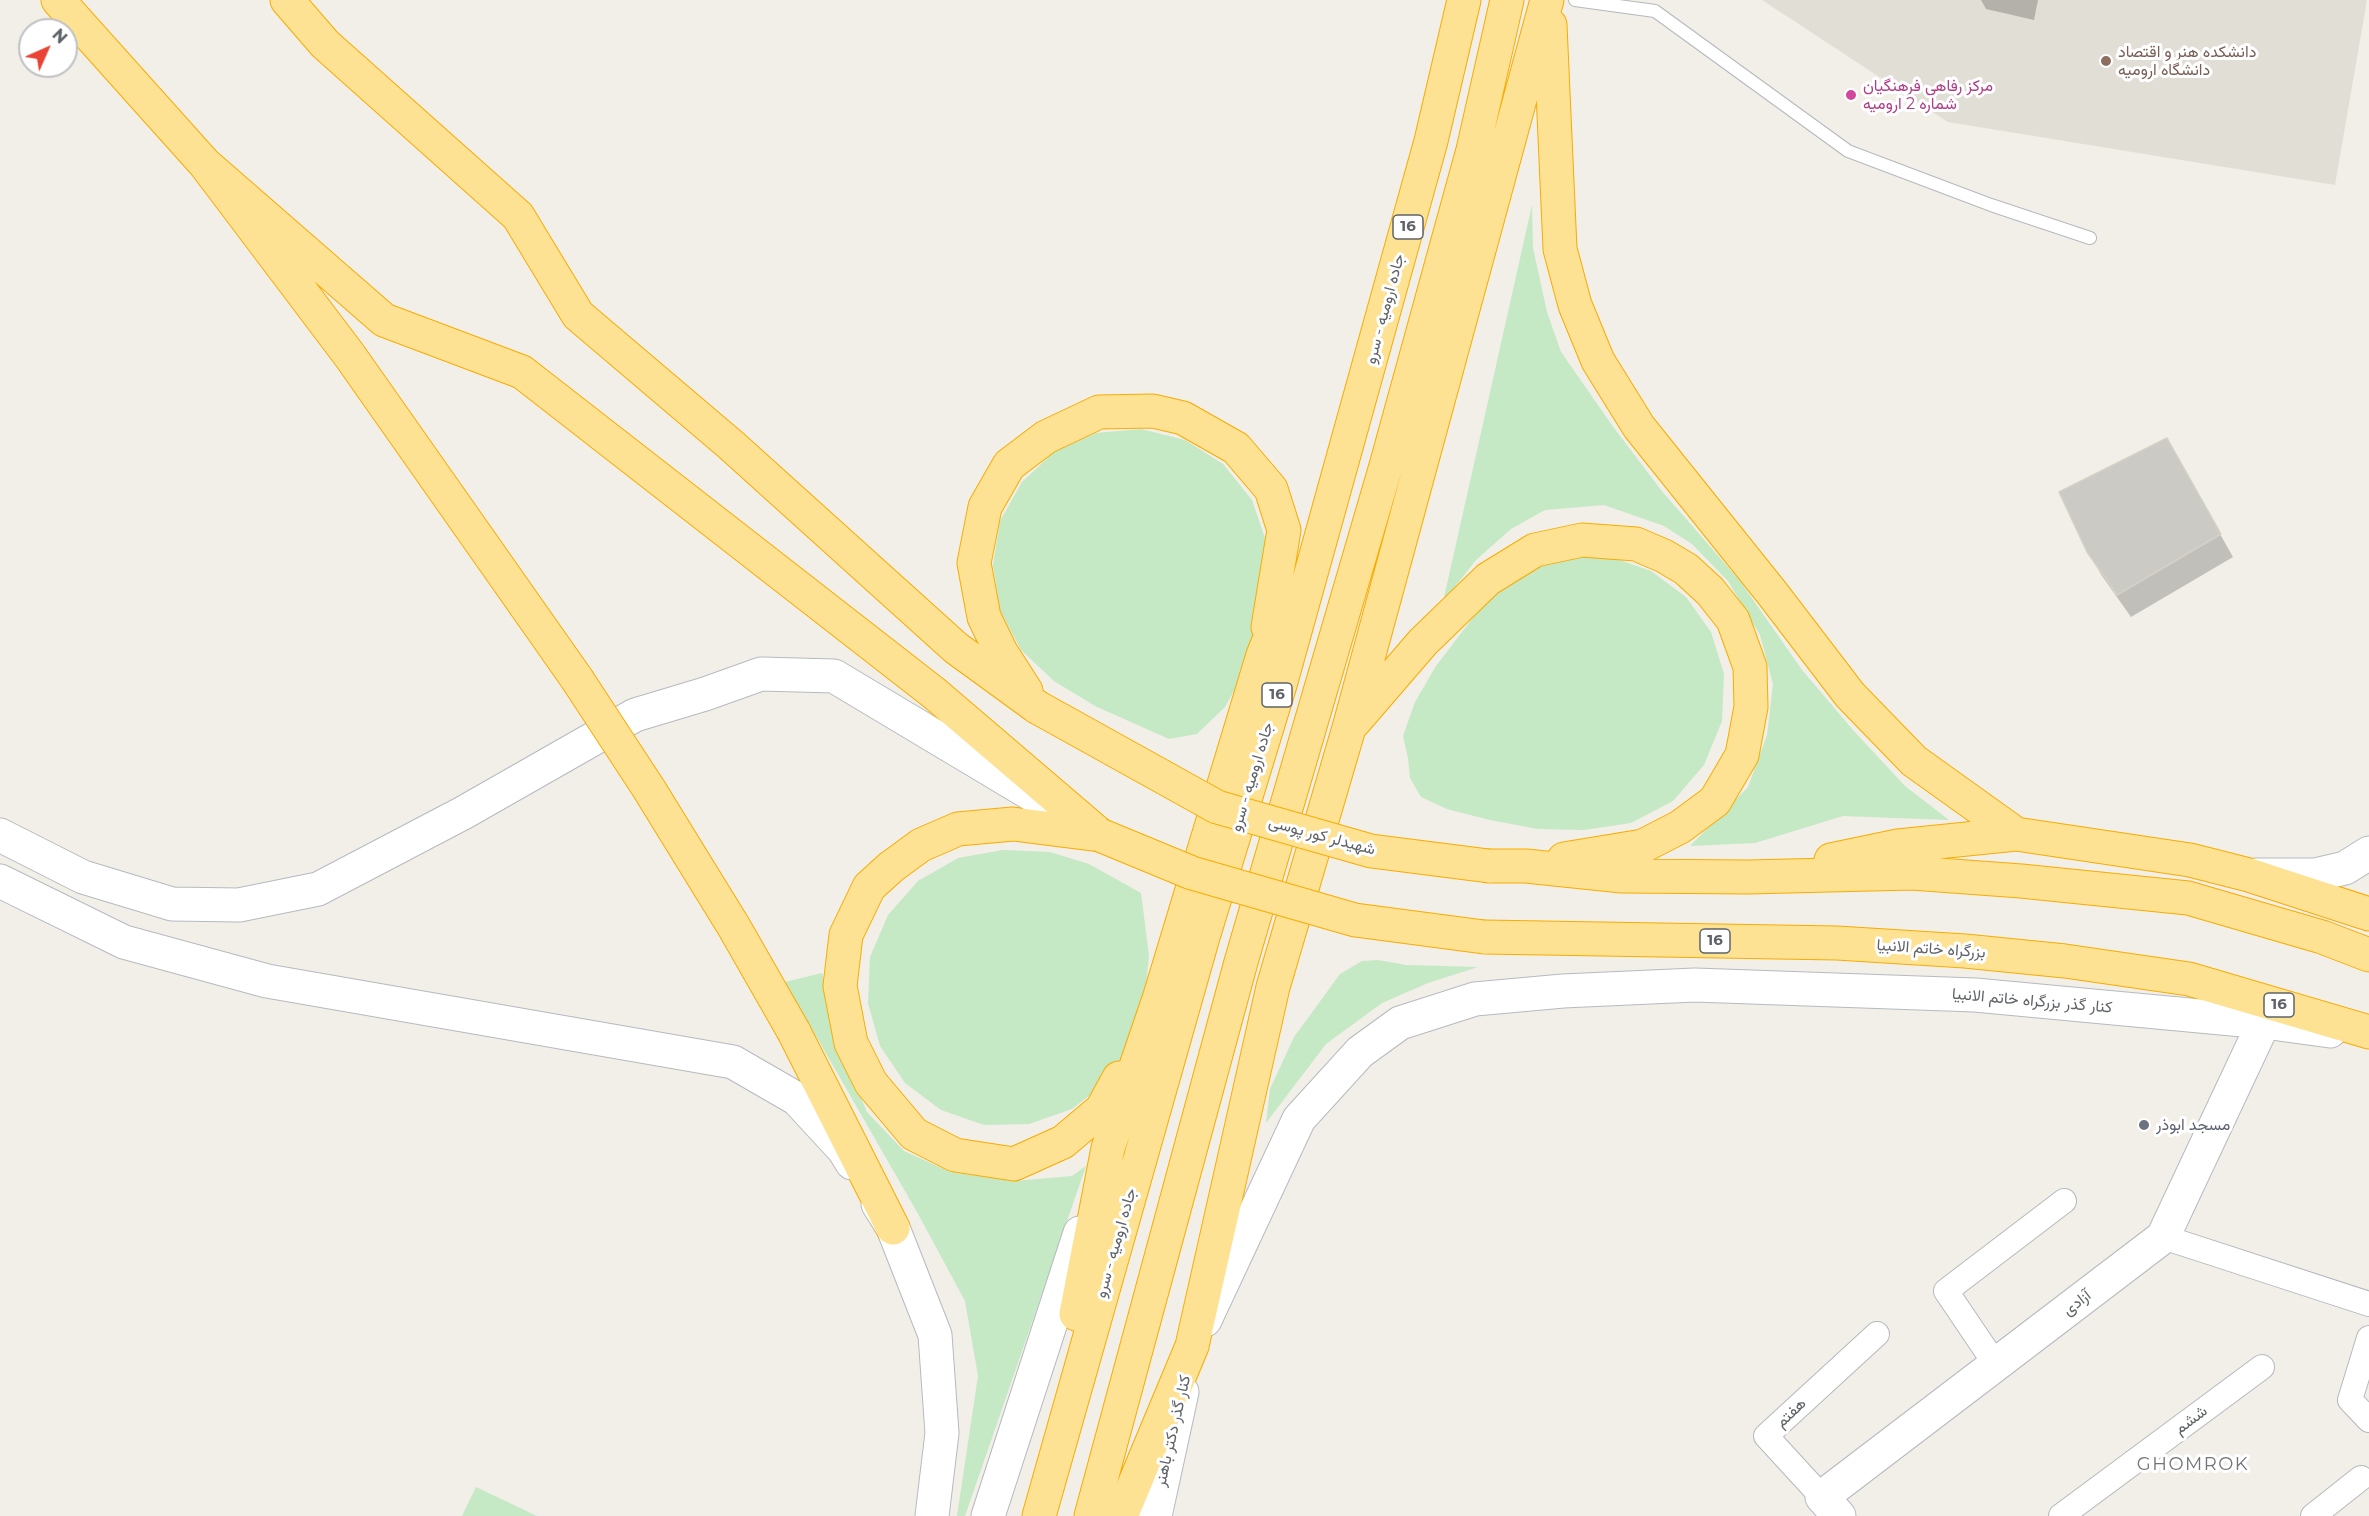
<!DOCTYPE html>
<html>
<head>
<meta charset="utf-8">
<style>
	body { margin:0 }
	#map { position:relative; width:2369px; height:1516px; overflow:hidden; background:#f1efe8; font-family:Montserrat,sans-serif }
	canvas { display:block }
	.north { position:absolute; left:18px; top:18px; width:60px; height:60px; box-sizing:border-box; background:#fff; border:2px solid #bfc1c3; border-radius:50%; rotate:45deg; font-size:16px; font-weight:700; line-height:24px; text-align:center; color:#5f6368 }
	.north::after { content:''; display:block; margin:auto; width:21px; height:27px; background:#ea4335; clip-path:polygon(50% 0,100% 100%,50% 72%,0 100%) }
</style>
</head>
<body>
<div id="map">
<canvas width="2369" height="1516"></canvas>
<div class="north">N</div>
</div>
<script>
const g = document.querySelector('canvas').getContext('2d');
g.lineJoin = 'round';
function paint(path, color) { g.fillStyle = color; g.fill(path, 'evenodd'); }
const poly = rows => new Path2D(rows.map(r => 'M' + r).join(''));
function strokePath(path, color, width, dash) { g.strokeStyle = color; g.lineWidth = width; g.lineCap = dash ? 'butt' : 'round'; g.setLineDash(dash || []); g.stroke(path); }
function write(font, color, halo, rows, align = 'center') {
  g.font = font + ' Montserrat,Vazirmatn,sans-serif'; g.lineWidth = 6; g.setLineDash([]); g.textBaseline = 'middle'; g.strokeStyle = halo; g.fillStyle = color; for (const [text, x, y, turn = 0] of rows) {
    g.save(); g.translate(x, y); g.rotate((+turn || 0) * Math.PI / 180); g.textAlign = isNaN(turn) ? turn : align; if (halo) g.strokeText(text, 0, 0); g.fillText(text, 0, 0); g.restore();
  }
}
paint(poly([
	[1762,0,2367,0,2335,185,1948,122]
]), '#e1ded6');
paint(poly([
	[1532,205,1533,248,1547,312,1561,352,1614,428,1661,490,1740,581,1802,670,1853,730,1905,786,1949,820,1843,816,1755,843,1690,846,1748,787,1767,735,1773,684,1760,635,1728,581,1692,544,1664,526,1604,505,1545,510,1511,529,1476,560,1443,602],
	[1141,429,1185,440,1223,464,1252,500,1267,544,1267,590,1244,673,1225,707,1197,734,1169,739,1095,706,1054,681,1021,650,1000,610,993,565,1000,521,1022,482,1055,451,1096,433],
	[1567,556,1611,557,1651,571,1686,597,1711,632,1724,674,1722,721,1704,765,1673,801,1631,823,1584,830,1538,829,1490,820,1447,809,1421,797,1410,778,1408,758,1403,736,1415,702,1436,666,1491,594,1526,569],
	[1003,850,1050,852,1089,864,1141,893,1149,956,1145,994,1131,1044,1107,1082,1072,1109,1029,1124,984,1125,941,1110,905,1083,880,1046,868,1003,870,957,888,915,918,881,958,858],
	[1378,960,1406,965,1478,967,1428,983,1382,1003,1326,1044,1266,1123,1270,1089,1294,1037,1340,974,1362,961],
	[822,973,839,1047,867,1112,904,1151,950,1172,1014,1181,1072,1176,1086,1166,965,1516,957,1516,978,1376,965,1301,917,1212,785,982],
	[476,1487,537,1516,462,1516]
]), '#c5e8c5');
paint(poly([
	[1981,0,2038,0,2034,20,1986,9],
	[2180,463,2233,557,2131,617,2102,576,2088,552]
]), '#0003');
const building = poly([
	[2167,438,2221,534,2117,595,2087,552,2059,492,2167,438]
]);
paint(building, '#cccac5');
strokePath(building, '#d6d1c6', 1.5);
const lane = poly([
	[1575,0,1655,11,1848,151,1991,205,2090,238]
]);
const street = poly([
	[2163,1237,2369,1304],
	[2369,1338,2350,1400,2369,1420],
	[1996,1365,1946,1291,2064,1201],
	[1822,1497,1766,1436,1877,1334],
	[2061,1516,2262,1367],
	[2313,1516,2361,1478]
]);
const secondary = poly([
	[0,835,83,877,172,904,239,905,318,889,463,813,635,715,705,694,761,674,834,676,1053,807],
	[2256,875,2315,875,2345,868,2369,853],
	[0,881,124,942,267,981,733,1062,797,1099,844,1150,852,1163],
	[878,1204,893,1228,935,1335,942,1433,932,1516],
	[1205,1320,1299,1119,1360,1052,1400,1023,1475,999,1563,991,1695,985,1975,995,2264,1022,2330,1031],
	[988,1516,1080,1233],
	[1155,1516,1182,1392],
	[1839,1516,1822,1497,2163,1237,2264,1022]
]);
const highway = poly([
	[58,0,205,164,350,356,577,679],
	[287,0,325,44,518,216,578,315,731,445,956,648,1037,707],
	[1550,25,1560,249,1575,305,1598,361,1639,427,1772,593,1850,695,1914,761,2016,834],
	[205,164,384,320,522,372,934,693,1100,835],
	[1026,691,1001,652,984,617,974,563,985,507,1009,465,1046,437,1099,412,1153,411,1183,418,1236,448,1271,489,1284,530,1268,627],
	[1354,722,1423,642,1488,579,1535,550,1582,540,1636,544,1664,556,1686,569,1710,591,1733,620,1750,667,1751,707,1742,755,1715,801,1680,827,1643,846,1564,859],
	[1100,835,1013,824,958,829,921,845,891,867,869,887,846,935,840,986,851,1043,871,1083,914,1134,955,1155,1014,1164,1063,1142,1102,1109,1119,1078],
	[1831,860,1898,846,2016,834,2190,860,2249,875,2369,914],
	[1489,866,1526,866,1622,876,1748,877,1912,873,2021,881,2188,898,2322,937,2369,955],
	[1484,937,1837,943,1965,951,2065,961,2189,979,2369,1032],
	[794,1032,893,1228],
	[1076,1314,1108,1148,1159,999,1263,655,1284,604],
	[1039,1516,1203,937,1280,685,1431,141,1464,0],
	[1091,1516,1241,962,1386,466,1473,150,1507,0],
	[1121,1516,1192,1346,1273,987,1349,728,1547,0]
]);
strokePath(lane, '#b5b8bc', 14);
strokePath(street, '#b5b8bc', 26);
strokePath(secondary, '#b6babf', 35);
strokePath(highway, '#f9ab00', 35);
strokePath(lane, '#fff', 12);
strokePath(street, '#fff', 24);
strokePath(secondary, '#fff', 33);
strokePath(highway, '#fde293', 33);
const highwayBridge = poly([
	[577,679,649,789,734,927,794,1032],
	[1037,707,1217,807,1371,851,1489,866],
	[1100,835,1192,873,1355,920,1484,937]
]);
strokePath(highwayBridge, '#f9ab00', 35, []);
strokePath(highwayBridge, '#fde293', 33);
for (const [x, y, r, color] of [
	[2106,61,6,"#8d6e63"],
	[1851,95,6,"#d1479c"],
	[2144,1125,6,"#6b7280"]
]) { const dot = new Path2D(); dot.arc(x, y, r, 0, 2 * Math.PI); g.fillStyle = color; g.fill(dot); strokePath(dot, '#fff', 2); }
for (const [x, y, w] of [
	[1408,227,30],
	[1277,695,30],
	[1715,941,30],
	[2279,1005,30]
]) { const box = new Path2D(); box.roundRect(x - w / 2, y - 12, w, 24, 4.5); g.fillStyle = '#fff'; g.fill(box); strokePath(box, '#5f6368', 1.5); }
write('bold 15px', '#5f6368', null, [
	["16",1408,227],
	["16",1277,695],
	["16",1715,941],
	["16",2279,1005]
]);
write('16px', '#785e54', '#fff', [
	["دانشکده هنر و اقتصاد",2118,52],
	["دانشگاه ارومیه",2118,70]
], 'left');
write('16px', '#b23c85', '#fff', [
	["مرکز رفاهی فرهنگیان",1863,86],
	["شماره 2 ارومیه",1863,104]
], 'left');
write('16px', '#5f6368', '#fff', [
	["جاده ارومیه - سرو",1385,309,-75],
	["جاده ارومیه - سرو",1252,777,-73],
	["شهیدلر کور پوسی",1322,836,15],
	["بزرگراه خاتم الانبیا",1931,949,4],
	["کنار گذر بزرگراه خاتم الانبیا",2032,1001,5],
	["جاده ارومیه - سرو",1116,1243,-74],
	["آزادی",2077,1303,-38],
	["هفتم",1791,1413,-43],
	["ششم",2191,1420,-37],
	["کنار گذر دکتر باهنر",1173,1431,-77]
]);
write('16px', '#5b616d', '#fff', [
	["مسجد ابوذر",2156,1125]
], 'left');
g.letterSpacing = '1.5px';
write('18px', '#70757a', '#fff', [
	["GHOMROK",2193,1465]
]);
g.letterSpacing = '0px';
</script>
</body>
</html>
